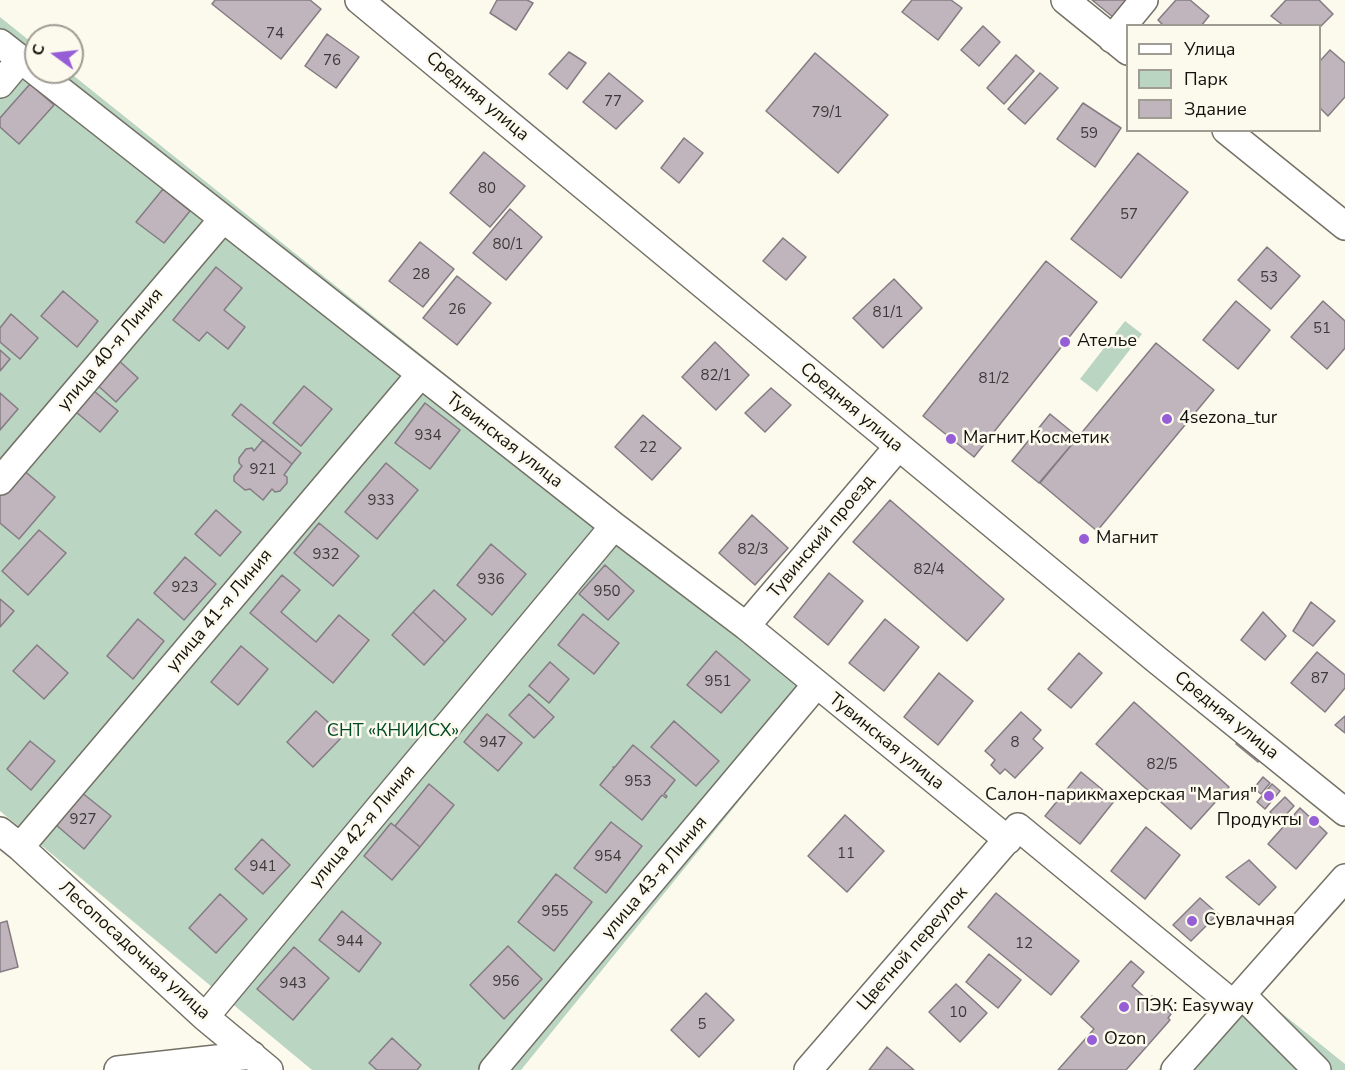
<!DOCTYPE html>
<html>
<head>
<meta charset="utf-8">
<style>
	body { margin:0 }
	#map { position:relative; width:1345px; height:1070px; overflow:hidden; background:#fcf9ed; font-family:"Nunito Sans",sans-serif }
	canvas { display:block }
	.legend { position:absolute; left:1126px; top:24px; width:195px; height:108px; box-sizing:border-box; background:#fcf9ed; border:2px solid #9e9c93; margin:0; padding:8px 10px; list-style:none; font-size:18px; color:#12110d }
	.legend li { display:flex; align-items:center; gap:12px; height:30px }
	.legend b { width:30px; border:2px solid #9e9c93 }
	.north { position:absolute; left:24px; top:24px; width:60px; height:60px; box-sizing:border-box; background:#fcf9ed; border:2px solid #9e9c93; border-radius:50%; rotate:285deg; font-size:16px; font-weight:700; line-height:24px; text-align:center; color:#12110d }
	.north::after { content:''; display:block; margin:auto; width:21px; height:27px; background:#955ed7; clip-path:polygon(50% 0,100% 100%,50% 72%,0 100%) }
</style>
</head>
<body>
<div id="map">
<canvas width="1345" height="1070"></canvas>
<ul class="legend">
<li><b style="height:8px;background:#fff"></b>Улица</li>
<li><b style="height:16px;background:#bad5c2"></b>Парк</li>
<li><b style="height:16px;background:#c0b5bd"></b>Здание</li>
</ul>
<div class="north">С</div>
</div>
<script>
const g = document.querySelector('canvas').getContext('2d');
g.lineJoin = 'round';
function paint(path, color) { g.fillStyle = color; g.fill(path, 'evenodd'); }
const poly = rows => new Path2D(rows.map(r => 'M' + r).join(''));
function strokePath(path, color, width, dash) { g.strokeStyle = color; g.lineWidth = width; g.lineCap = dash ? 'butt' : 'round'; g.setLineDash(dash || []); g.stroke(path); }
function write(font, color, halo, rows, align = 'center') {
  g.font = font + ' "Nunito Sans",sans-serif'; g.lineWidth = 5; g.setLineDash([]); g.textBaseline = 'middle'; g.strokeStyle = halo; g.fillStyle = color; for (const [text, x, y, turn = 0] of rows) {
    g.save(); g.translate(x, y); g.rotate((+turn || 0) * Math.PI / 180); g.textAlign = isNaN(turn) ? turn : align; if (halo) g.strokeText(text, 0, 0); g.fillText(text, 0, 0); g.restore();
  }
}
paint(poly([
	[0,17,36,46,36,72,69,72,833,685,521,1070,312,1070,0,811],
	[1125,321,1142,334,1097,392,1080,379],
	[1238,978,1345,1064,1345,1070,1158,1070]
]), '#bad5c2');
const building = poly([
	[215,0,310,0,321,9,281,59,212,4,215,0],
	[497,0,527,0,533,3,516,30,490,13,497,0],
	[912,0,951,0,962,8,938,40,902,12,912,0],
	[1092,0,1129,0,1114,18,1092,0],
	[1176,0,1190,0,1209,16,1201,26,1164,26,1158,20,1176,0],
	[1286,0,1319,0,1333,14,1320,27,1320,26,1284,26,1271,16,1286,0],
	[983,26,1000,42,979,66,961,50,983,26],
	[327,34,359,57,336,88,305,66,327,34],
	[1330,50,1345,63,1345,97,1328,116,1320,108,1320,61,1330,50],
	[569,52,586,63,567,89,549,74,569,52],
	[815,53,888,115,838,173,766,111,815,53],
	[1016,55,1034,71,1004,104,987,88,1016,55],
	[609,73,643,101,616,129,583,102,609,73],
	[1040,73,1058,88,1025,124,1008,109,1040,73],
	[30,84,54,105,19,144,0,127,0,118,30,84],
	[1083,103,1121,128,1095,167,1057,139,1083,103],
	[684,138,703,153,679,183,661,168,684,138],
	[484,152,525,186,490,227,450,193,484,152],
	[1138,153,1188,192,1121,278,1071,239,1138,153],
	[163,189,190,211,164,243,136,222,163,189],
	[510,209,542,237,506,280,473,253,510,209],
	[783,238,806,257,786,280,763,261,783,238],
	[420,242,454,269,423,307,389,281,420,242],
	[1267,247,1300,276,1271,309,1238,280,1267,247],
	[1046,261,1097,302,974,457,923,416,1046,261],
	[216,267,242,288,224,310,245,327,228,349,207,332,199,341,173,320,216,267],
	[457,276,491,303,457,345,423,318,457,276],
	[894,279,922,308,883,348,853,318,894,279],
	[63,291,98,321,77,347,41,316,63,291],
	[1236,301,1270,330,1238,369,1203,340,1236,301],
	[1323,301,1345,321,1345,348,1327,369,1291,337,1323,301],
	[11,314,38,338,20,359,0,342,0,328,11,314],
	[715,342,749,375,716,410,682,377,715,342],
	[1156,343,1214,390,1097,531,1040,483,1156,343],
	[0,350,10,359,0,371,0,350],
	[116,358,138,378,116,402,94,382,116,358],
	[304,386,332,409,301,446,273,423,304,386],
	[771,388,791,405,765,432,745,413,771,388],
	[94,391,118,411,100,432,76,412,94,391],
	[0,393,18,409,0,430,0,393],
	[425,403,460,430,430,469,395,443,425,403],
	[241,404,301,453,292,464,232,415,241,404],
	[1050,414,1078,437,1039,483,1012,461,1050,414],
	[643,415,681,448,652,480,615,447,643,415],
	[263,440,292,464,284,475,287,477,287,483,280,491,275,492,272,489,263,500,250,489,245,490,234,481,234,476,242,466,239,463,239,458,246,449,252,448,254,451,263,440],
	[386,463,418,490,377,539,345,512,386,463],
	[21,468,55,497,19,539,0,523,0,494,21,468],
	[890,500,1004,599,967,641,853,542,890,500],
	[216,510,241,532,220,556,195,534,216,510],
	[752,515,788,548,755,585,719,553,752,515],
	[319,523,359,556,333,586,294,553,319,523],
	[39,530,66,553,28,595,2,571,39,530],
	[491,544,526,574,492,615,457,585,491,544],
	[185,557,216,584,184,620,154,593,185,557],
	[605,565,634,591,608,620,579,594,605,565],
	[829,573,863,601,828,645,794,617,829,573],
	[282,575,300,590,281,612,316,642,339,615,369,640,333,683,250,613,282,575],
	[434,590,466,619,445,642,413,612,434,590],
	[0,599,14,611,0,627,0,599],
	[1311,602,1335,621,1313,646,1293,631,1311,602],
	[413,612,445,642,424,665,392,635,413,612],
	[1263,612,1286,636,1265,660,1241,640,1263,612],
	[583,614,619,643,594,674,558,645,583,614],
	[138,619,164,641,133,679,107,656,138,619],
	[885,619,919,647,884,691,849,663,885,619],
	[37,645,68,673,44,699,13,671,37,645],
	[241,646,268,669,238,705,211,682,241,646],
	[716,651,750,680,721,713,687,685,716,651],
	[1317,652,1345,675,1345,688,1325,712,1291,683,1317,652],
	[1079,653,1102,673,1071,708,1048,689,1079,653],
	[550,662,569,679,549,703,529,686,550,662],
	[939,673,973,701,938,745,904,717,939,673],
	[529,694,554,717,534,738,509,715,529,694],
	[1134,702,1229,787,1191,829,1096,744,1134,702],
	[316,711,343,736,313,767,287,742,316,711],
	[1021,712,1041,730,1033,739,1043,748,1015,778,1005,769,1000,774,991,765,995,760,985,751,1021,712],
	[487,714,522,743,498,771,464,742,487,714],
	[1345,716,1345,733,1335,725,1345,716],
	[674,721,719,761,696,786,651,747,674,721],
	[1244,735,1265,752,1258,762,1236,744,1244,735],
	[30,741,55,761,31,790,7,769,30,741],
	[633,745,675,780,664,794,667,796,666,798,662,795,642,820,600,785,614,768,613,767,615,767,633,745],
	[1081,772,1115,800,1080,844,1045,816,1081,772],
	[1263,777,1270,783,1261,794,1254,788,1263,777],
	[429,784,454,805,420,847,395,826,429,784],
	[1272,784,1280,791,1265,809,1257,802,1272,784],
	[81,792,111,816,84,849,55,824,81,792],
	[1285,797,1294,806,1280,821,1270,812,1285,797],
	[1300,808,1327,833,1296,869,1268,844,1300,808],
	[845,815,884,851,847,892,808,856,845,815],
	[611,822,642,846,606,893,574,868,611,822],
	[391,823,420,847,392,880,364,856,391,823],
	[1146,827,1180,855,1145,899,1111,871,1146,827],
	[262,839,290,865,263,894,235,869,262,839],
	[1249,860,1276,887,1259,905,1226,877,1249,860],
	[556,874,592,902,554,951,518,922,556,874],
	[996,893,1079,961,1051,995,968,927,996,893],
	[220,894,247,919,216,953,189,928,220,894],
	[1200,898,1218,914,1191,941,1173,925,1200,898],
	[342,911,381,943,359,972,319,940,342,911],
	[7,921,18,967,0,972,0,923,7,921],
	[508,946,542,979,504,1019,470,985,508,946],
	[294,947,329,978,293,1020,257,989,294,947],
	[989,954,1021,980,998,1008,966,982,989,954],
	[1131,961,1144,972,1132,986,1148,1000,1152,996,1171,1014,1168,1018,1170,1020,1126,1070,1058,1070,1094,1029,1081,1017,1131,961],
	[956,984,987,1013,960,1042,929,1012,956,984],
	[706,993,734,1020,699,1057,671,1030,706,993],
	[392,1038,421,1065,417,1070,377,1070,369,1063,392,1038],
	[887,1047,914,1070,869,1070,887,1047]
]);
paint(building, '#c0b5bd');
strokePath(building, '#857c83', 1.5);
const minor = poly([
	[359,0,1157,660,1345,812],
	[1065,0,1128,51],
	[1112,39,1144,0],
	[0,43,614,526,746,626,1008,840],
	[0,84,20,60],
	[1226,130,1345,226],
	[0,481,223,219],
	[746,626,898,447],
	[0,831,20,847,205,1017,269,1070],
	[20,847,420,375],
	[1242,995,1317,1070],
	[205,1017,614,526],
	[118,1070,252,1055],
	[493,1070,816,685],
	[808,1070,1018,827,1233,1004],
	[1175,1070,1345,878]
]);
strokePath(minor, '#737166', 30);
strokePath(minor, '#fff', 27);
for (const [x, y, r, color] of [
	[1065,342,6,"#955ed7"],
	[1167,419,6,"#955ed7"],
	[951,439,6,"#955ed7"],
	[1084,539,6,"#955ed7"],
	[1269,796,6,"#955ed7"],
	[1314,821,6,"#955ed7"],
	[1192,921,6,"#955ed7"],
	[1124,1007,6,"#955ed7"],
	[1092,1040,6,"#955ed7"]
]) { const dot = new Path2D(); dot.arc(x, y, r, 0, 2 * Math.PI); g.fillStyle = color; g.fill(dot); strokePath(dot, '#fcf9ed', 2); }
write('15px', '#3e3a39', null, [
	["74",275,34],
	["76",332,61],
	["77",613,102],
	["79/1",827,113],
	["59",1089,134],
	["80",487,189],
	["57",1129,215],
	["80/1",508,245],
	["28",421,275],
	["53",1269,278],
	["26",457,310],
	["81/1",888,313],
	["51",1322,329],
	["82/1",716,376],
	["81/2",994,379],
	["934",428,436],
	["22",648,448],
	["921",263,470],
	["933",381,501],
	["82/3",753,550],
	["932",326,555],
	["82/4",929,570],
	["936",491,580],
	["923",185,588],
	["950",607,592],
	["87",1320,679],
	["951",718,682],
	["947",493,743],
	["8",1015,743],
	["82/5",1162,765],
	["953",638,782],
	["927",83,820],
	["11",846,854],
	["954",608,857],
	["941",263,867],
	["955",555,912],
	["944",350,942],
	["12",1024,944],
	["956",506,982],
	["943",293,984],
	["10",958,1013],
	["5",702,1025]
]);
write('18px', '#12110d', '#fcf9ed', [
	["Средняя улица",477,97,40],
	["улица 40-я Линия",111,350,-50],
	["Средняя улица",851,408,40],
	["Тувинская улица",504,441,38],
	["Тувинский проезд",822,537,-50],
	["улица 41-я Линия",220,611,-50],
	["Средняя улица",1226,716,39],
	["Тувинская улица",886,742,39],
	["улица 42-я Линия",363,827,-50],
	["улица 43-я Линия",655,878,-50],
	["Цветной переулок",913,949,-49],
	["Лесопосадочная улица",134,951,42]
]);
write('18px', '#12110d', '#fcf9ed', [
	["Ателье",1077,342],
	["4sezona_tur",1179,419],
	["Магнит Косметик",963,439],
	["Магнит",1096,539],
	["Салон-парикмахерская \"Магия\"",1257,796,"right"],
	["Продукты",1302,821,"right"],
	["Сувлачная",1204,921],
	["ПЭК: Easyway",1136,1007],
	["Ozon",1104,1040]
], 'left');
write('18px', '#014a27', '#fcf9ed', [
	["СНТ «КНИИСХ»",393,732]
]);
</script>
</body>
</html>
